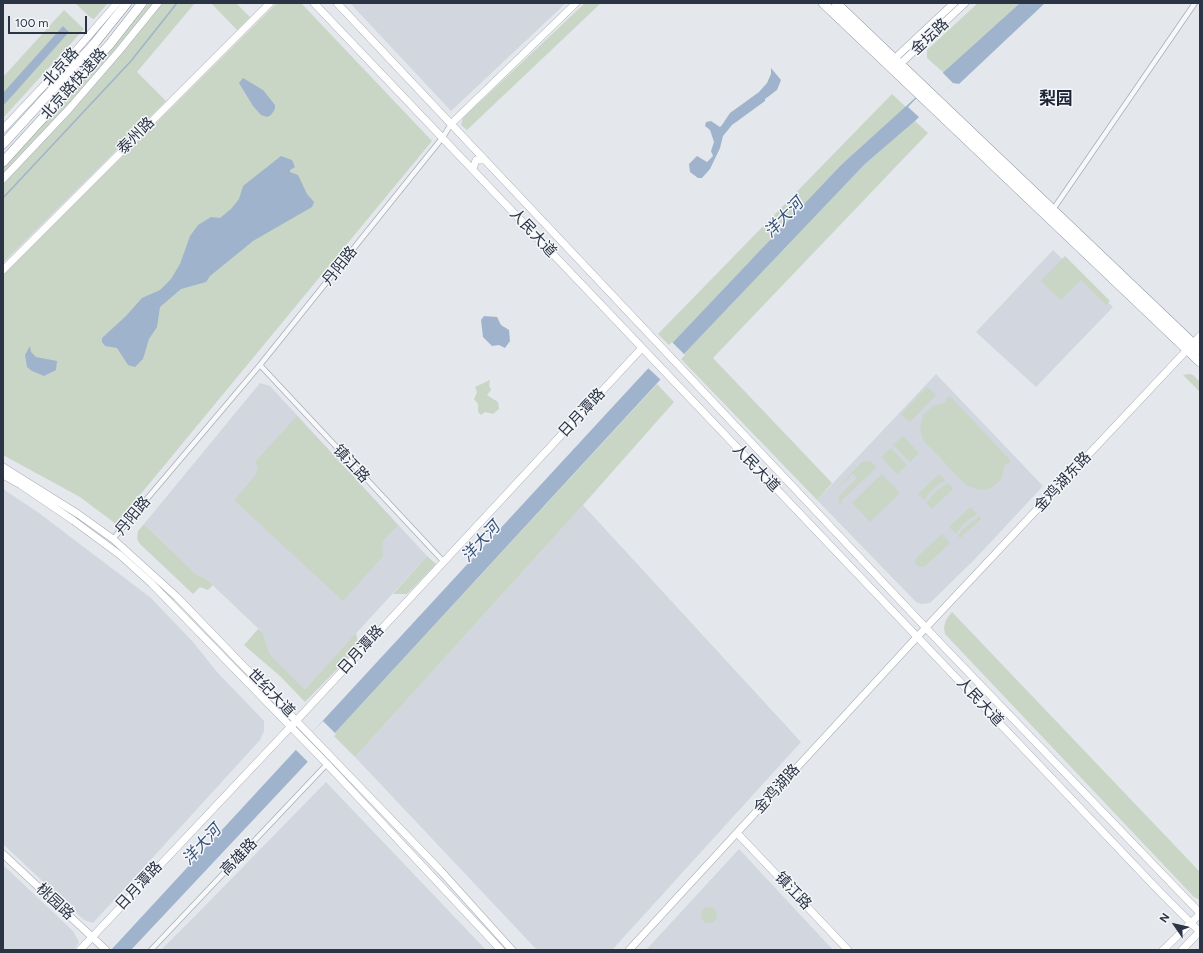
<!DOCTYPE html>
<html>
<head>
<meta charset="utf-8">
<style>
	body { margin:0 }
	#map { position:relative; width:1203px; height:953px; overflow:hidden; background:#e4e7ec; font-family:Figtree,sans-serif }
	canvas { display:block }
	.frame { position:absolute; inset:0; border:4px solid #2b3445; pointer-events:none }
	.north { position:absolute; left:1155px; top:905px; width:40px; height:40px; -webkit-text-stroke:3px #f4f6f9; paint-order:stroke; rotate:304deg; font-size:11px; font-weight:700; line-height:16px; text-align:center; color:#2b3445 }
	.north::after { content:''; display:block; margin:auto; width:14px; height:18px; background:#2b3445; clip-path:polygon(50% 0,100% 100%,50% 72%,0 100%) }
	.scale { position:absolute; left:8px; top:16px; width:79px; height:18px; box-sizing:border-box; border:2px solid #2b3445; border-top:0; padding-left:5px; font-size:12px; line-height:14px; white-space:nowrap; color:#2b3445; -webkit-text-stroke:3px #f4f6f9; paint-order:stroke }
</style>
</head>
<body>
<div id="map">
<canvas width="1203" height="953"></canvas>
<div class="frame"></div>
<div class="north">N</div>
<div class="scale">100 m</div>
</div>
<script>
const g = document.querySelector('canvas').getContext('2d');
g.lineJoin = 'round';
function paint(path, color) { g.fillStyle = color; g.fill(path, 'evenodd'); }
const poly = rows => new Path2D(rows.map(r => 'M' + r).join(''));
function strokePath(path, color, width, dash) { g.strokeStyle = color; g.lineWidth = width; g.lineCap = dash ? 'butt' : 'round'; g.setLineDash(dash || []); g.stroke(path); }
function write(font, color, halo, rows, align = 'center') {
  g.font = font + ' Figtree,"Noto Sans SC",sans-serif'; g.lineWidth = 3; g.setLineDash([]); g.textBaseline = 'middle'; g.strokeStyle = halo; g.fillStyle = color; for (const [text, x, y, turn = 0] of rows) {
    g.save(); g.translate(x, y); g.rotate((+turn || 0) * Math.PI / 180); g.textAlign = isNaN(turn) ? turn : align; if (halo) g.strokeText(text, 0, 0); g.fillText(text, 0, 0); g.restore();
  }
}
paint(poly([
	[350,3,566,3,451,111],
	[1053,250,1113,307,1036,387,976,332],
	[936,374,1043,486,975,559,930,603,921,604,916,602,817,500],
	[260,383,270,386,427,556,305,689,269,653,263,633,205,578,196,574,144,524],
	[3,489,39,513,151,598,193,642,217,672,264,721,264,731,260,740,93,923,84,920,3,844],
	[583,505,801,742,612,950,537,950,355,757],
	[326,782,486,950,161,950,199,912],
	[739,849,833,950,646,950],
	[3,865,73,931,79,942,74,950,3,950]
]), '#d2d6de');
paint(poly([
	[75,3,108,3,94,19,91,18],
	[149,3,195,3,137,72,166,101,3,263,3,167,106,53],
	[211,3,236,3,250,17,237,30],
	[277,3,301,3,432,141,116,524,80,497,3,455,3,275],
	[585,3,601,3,467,130,461,125,463,118],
	[978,3,1020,3,944,73,927,58,927,50],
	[64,10,84,29,3,118,3,77],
	[892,94,906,107,841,165,670,346,658,334],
	[915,121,928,133,713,358,832,483,817,500,681,359,684,354,865,164],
	[1065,256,1110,301,1106,305,1081,280,1061,300,1041,281],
	[1189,374,1193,375,1200,382,1200,392,1183,375],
	[490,380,489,385,491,390,487,395,498,402,499,409,493,414,485,412,481,415,478,412,478,404,474,399,477,392,475,387],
	[657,384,674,402,583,505,355,757,333,735],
	[927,387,936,395,910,422,901,414],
	[950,396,1011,461,1007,465,1005,464,1001,480,991,488,979,490,966,485,923,440,920,426,924,414,933,406,947,402,945,400],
	[297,416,398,525,382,542,383,556,343,601,234,500,255,476,258,468,255,462],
	[903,436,919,453,910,462,893,445],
	[891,448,907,465,897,474,881,457],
	[870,461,877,467,841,501,843,506,839,502,839,496,857,478,853,474,834,491,862,462],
	[882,474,900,493,870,522,852,503],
	[939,474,945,480,934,488,924,500,918,494],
	[948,483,953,489,932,509,926,503,936,491],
	[970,507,977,514,964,523,956,534,949,527],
	[979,516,981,519,960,538,958,536,962,530],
	[144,524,196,574,205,578,213,585,208,590,200,587,193,594,140,544,137,539,138,531],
	[942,534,950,543,924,567,919,567,915,563,916,558],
	[427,556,436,564,407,594,393,594],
	[952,612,1200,872,1200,900,1194,897,945,634,944,627,946,620],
	[258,629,263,633,269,653,305,689,356,633,359,647,305,702,281,677,244,645],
	'701 915a8 8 0 1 1 16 0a8 8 0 1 1-16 0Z'
]), '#c9d6c5');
paint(poly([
	[1020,3,1045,3,959,84,953,83,915,121,865,164,684,354,333,735,131,950,111,950,643,374,841,165],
	[63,26,69,32,3,106,3,93],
	[771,68,781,80,777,90,765,99,765,101,732,125,723,136,720,148,710,169,702,178,698,178,690,172,689,164,697,156,707,162,713,156,711,151,714,142,710,130,705,126,706,122,711,121,720,127,722,125,730,113,759,92,767,83,771,74],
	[243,78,263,90,275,105,275,109,271,115,267,117,261,115,253,106,239,83],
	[281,156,292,160,295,167,290,170,290,172,298,175,307,194,314,202,312,207,253,241,210,276,206,282,181,289,160,307,157,327,149,339,143,359,135,367,128,365,117,348,105,346,102,342,102,338,126,316,142,298,160,290,171,279,180,264,190,236,198,225,211,217,220,218,231,209,239,199,243,186],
	[484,316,497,317,501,325,509,330,510,341,505,348,499,345,492,346,483,337,481,320],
	[30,346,31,352,36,357,57,361,56,370,44,376,32,371,27,367,25,355]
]), '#9fb4cc');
paint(poly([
	[942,72,953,83,920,118,908,107],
	[672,342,685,355,662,381,647,367],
	[323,721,336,734,309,763,295,749]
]), '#e4e7ec');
strokePath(poly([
	[3,198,131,61,177,3]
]), '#9fb4cc', 1.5);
const street = poly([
	[1052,211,1195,3],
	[260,365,443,561],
	[113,539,260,365,443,137,451,124],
	[151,950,327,764]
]);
const secondary = poly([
	[314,3,1160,892,1200,932],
	[337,3,944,647,1200,913],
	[891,62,954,3],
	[897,67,965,3],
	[451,124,576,3],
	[473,169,476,160,485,160],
	[3,270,270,3],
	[3,467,78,514,113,539,177,597,440,870,512,950],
	[3,475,21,485,74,521,120,555,151,583,327,764,501,950],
	[737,833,848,950],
	[3,854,106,950],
	[80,950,297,720,641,349],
	[629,950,917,637,1200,336],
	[1163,950,1200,914],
	[1182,950,1200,931]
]);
const primary = poly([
	[3,129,65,63,117,3],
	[3,179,69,109,119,51,158,3]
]);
const highway = poly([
	[823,3,1200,362],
	[836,3,1200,350],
	[3,144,94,44,127,3],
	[3,162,110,44,142,3]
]);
strokePath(street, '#a9aeb7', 6);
strokePath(secondary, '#a9aeb7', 8);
strokePath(primary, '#a3abb8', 8);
strokePath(highway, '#8b94a3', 10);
strokePath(street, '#f7f8fa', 4.5);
strokePath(secondary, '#fff', 7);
strokePath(primary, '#fff', 7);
strokePath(highway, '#fff', 9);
write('15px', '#2b3445', '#f4f6f9', [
	["金坛路",930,37,-43],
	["北京路",61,67,-48],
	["北京路快速路",74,84,-48],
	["泰州路",136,136,-45],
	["人民大道",533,233,47],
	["丹阳路",340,266,-51],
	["日月潭路",582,413,-47],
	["镇江路",351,464,47],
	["人民大道",756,468,46],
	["金鸡湖东路",1063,482,-47],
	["丹阳路",133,516,-50],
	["日月潭路",361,650,-48],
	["世纪大道",271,693,46],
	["人民大道",980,702,47],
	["金鸡湖路",777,789,-48],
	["高雄路",239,857,-46],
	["日月潭路",139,886,-47],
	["镇江路",793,891,46],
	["桃园路",55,902,43]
]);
write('italic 16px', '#34527a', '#f4f6f9', [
	["洋大河",784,218,-46],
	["洋大河",481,542,-47],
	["洋大河",202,845,-47]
]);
write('bold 17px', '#1d2536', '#f4f6f9', [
	["梨园",1056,99]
]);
</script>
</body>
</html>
